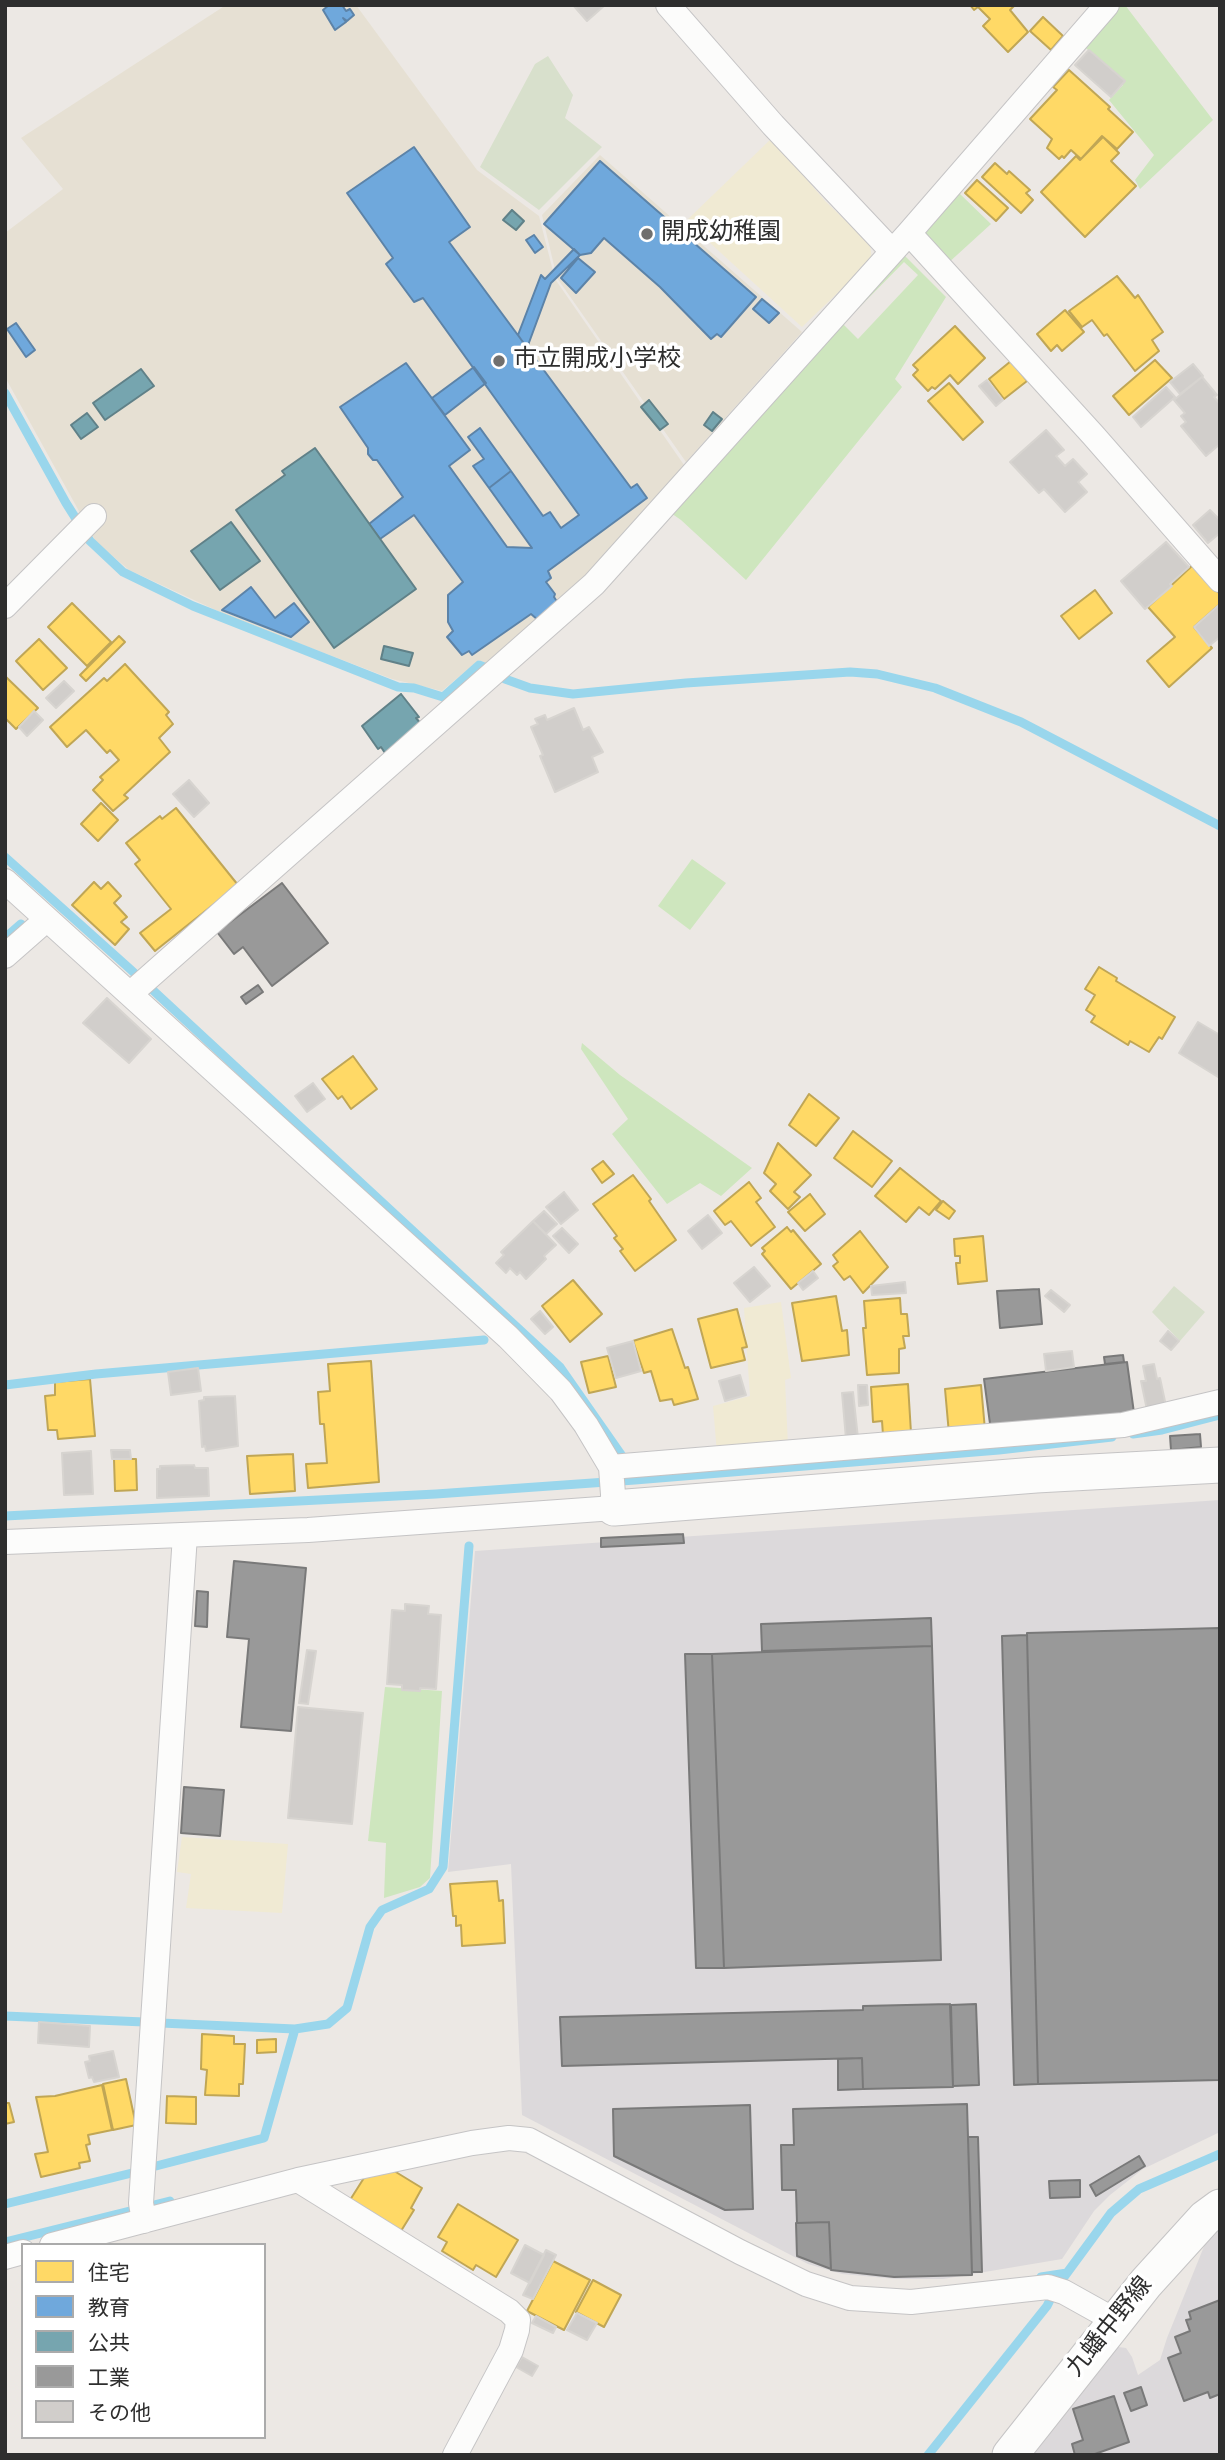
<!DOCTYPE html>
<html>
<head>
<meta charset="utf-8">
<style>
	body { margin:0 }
	#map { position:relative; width:1225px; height:2460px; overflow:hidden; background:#ece8e4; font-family:Overpass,"Noto Sans JP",sans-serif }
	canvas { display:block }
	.frame { position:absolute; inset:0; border:7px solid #2e2e2e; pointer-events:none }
	.legend { position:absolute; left:21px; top:2243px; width:245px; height:196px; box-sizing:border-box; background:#fff; border:2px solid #ababab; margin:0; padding:9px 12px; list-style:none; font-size:21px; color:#2e2e2e }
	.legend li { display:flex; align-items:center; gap:14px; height:35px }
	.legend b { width:35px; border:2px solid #ababab }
</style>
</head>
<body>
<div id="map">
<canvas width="1225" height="2460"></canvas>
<div class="frame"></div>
<ul class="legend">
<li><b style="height:19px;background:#ffd966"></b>住宅</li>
<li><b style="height:19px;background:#6fa8dc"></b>教育</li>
<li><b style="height:19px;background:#76a5af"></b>公共</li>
<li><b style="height:19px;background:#999"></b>工業</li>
<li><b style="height:19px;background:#d1cecb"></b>その他</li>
</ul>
</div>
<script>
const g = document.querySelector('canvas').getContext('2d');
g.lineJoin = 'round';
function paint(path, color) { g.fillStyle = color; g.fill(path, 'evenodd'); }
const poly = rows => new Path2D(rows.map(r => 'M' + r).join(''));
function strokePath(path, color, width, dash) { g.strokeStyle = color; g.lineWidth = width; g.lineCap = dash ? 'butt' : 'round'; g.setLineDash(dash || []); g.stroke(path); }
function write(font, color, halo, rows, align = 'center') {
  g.font = font + ' Overpass,"Noto Sans JP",sans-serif'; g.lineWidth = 7; g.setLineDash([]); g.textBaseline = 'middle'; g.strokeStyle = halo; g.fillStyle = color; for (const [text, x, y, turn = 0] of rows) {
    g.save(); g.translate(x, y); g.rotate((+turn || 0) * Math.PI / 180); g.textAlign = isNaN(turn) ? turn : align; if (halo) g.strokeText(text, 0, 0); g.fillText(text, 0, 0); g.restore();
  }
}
paint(poly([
	[1220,1500,1220,2132,1143,2169,1110,2195,1094,2211,1062,2259,943,2279,896,2279,842,2274,808,2264,522,2115,511,1864,448,1872,475,1551],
	[1220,2227,1220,2455,1028,2455,1111,2346,1126,2348,1132,2357,1138,2375,1160,2360,1167,2338,1205,2244]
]), '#dcd9db');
paint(poly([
	[226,5,356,5,477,170,539,216,555,279,684,465,631,531,568,598,491,666,479,660,442,691,392,679,233,618,129,570,96,542,5,377,5,233,63,189,21,138],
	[600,155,802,332,686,462,557,278,542,215]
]), '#e6e0d3');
paint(poly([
	[1120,5,1125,5,1213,120,1140,189,1135,180,1154,155,1109,100,1123,85,1086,48],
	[959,193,991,224,946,265,924,239,926,229],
	[903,254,946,297,895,379,902,387,746,580,681,520,668,511],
	[904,262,918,275,858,339,843,324],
	[692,859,726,883,690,930,658,906],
	[582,1043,620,1075,752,1168,721,1196,700,1183,667,1204,612,1134,628,1119,581,1049],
	[385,1687,442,1691,430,1878,420,1887,384,1898,386,1843,368,1841]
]), '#cee6be');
paint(poly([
	[772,138,825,201,870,244,872,260,802,327,686,221],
	[781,1302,791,1378,785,1380,788,1446,717,1453,713,1406,750,1396,744,1308],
	[182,1837,288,1844,282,1913,186,1908,191,1874,177,1872]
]), '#f0ead3');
paint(poly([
	[548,56,573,95,565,118,602,147,539,210,480,167,535,64],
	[1174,1286,1205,1312,1180,1341,1152,1312]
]), '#d8e0cc');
const homes = poly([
	[970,5,1015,5,1010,10,1028,32,1008,52,983,26,990,19,978,7,974,10,970,5],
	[1043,17,1063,36,1051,50,1030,31,1043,17],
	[1069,70,1110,107,1108,109,1133,132,1117,149,1102,136,1081,159,1071,150,1064,158,1062,156,1059,159,1047,148,1052,139,1030,119,1057,90,1053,87,1069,70],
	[1103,137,1119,153,1111,161,1136,186,1085,237,1041,192,1076,156,1080,160,1103,137],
	[995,163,1007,174,1009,171,1030,190,1026,193,1033,200,1021,213,982,177,995,163],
	[977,180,1008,208,996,221,965,193,977,180],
	[1117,276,1135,298,1138,295,1163,332,1152,340,1159,351,1135,371,1107,334,1104,336,1092,320,1082,327,1069,311,1117,276],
	[1065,310,1084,332,1062,351,1057,345,1051,351,1037,334,1065,310],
	[955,326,985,358,958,384,950,375,935,389,932,387,928,391,913,375,918,370,913,365,955,326],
	[1155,360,1172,378,1129,415,1113,396,1155,360],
	[1011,361,1027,381,1004,399,989,379,1011,361],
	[949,383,983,422,963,440,928,401,949,383],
	[1194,564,1220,594,1220,604,1194,627,1212,648,1169,687,1147,661,1175,637,1148,607,1194,564],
	[1095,590,1112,613,1079,639,1061,616,1095,590],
	[72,603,111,642,87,666,48,627,72,603],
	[119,636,125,642,86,681,80,675,119,636],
	[39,639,67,668,43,690,16,661,39,639],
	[125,664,169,712,166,715,173,724,159,738,170,752,124,795,128,798,113,811,93,790,103,780,100,777,119,760,110,750,107,753,86,730,67,747,50,727,104,678,107,681,125,664],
	[5,676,38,708,16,729,5,718,5,676],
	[101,803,118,820,98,841,81,824,101,803],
	[176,808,238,885,155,951,140,933,171,909,135,864,140,860,126,843,160,816,162,819,176,808],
	[94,882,101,889,108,882,121,896,114,903,127,917,121,922,129,929,115,945,72,905,94,882],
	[1099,967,1117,978,1116,981,1175,1017,1162,1039,1159,1037,1149,1052,1130,1041,1128,1045,1091,1022,1095,1016,1086,1010,1095,995,1085,989,1099,967],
	[353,1056,377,1089,351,1109,342,1096,338,1099,322,1079,353,1056],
	[809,1094,839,1118,816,1146,789,1125,809,1094],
	[853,1131,892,1161,872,1187,834,1158,853,1131],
	[778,1143,811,1175,794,1192,800,1197,788,1209,770,1191,776,1184,764,1173,778,1143],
	[603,1161,614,1174,602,1183,592,1169,603,1161],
	[900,1168,941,1201,929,1215,919,1207,906,1222,875,1196,900,1168],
	[633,1175,651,1199,649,1201,676,1240,635,1271,620,1251,623,1249,614,1238,617,1236,593,1204,633,1175],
	[749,1182,761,1198,756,1202,775,1227,751,1246,731,1221,725,1225,714,1211,749,1182],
	[810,1194,825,1214,805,1231,788,1212,810,1194],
	[943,1201,955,1211,949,1219,936,1210,943,1201],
	[787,1227,791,1232,793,1230,821,1264,791,1289,762,1254,765,1251,762,1248,787,1227],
	[860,1231,888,1267,863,1293,850,1276,844,1280,833,1266,838,1262,833,1255,860,1231],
	[983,1236,987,1281,958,1284,956,1263,960,1263,960,1256,955,1256,954,1239,983,1236],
	[573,1280,602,1314,570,1342,542,1306,573,1280],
	[836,1296,842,1331,847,1330,849,1355,802,1361,792,1303,836,1296],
	[900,1298,901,1314,907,1314,909,1336,903,1336,905,1348,899,1349,899,1373,867,1375,863,1328,866,1328,864,1301,900,1298],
	[737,1309,747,1347,742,1348,745,1360,711,1368,698,1319,737,1309],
	[672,1329,685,1368,688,1367,698,1399,674,1405,672,1399,660,1401,651,1371,644,1373,633,1341,672,1329],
	[608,1356,616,1387,589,1393,581,1362,608,1356],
	[371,1361,379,1482,308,1488,306,1464,327,1463,324,1424,320,1424,318,1392,330,1391,328,1364,371,1361],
	[90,1379,95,1436,58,1439,57,1430,48,1430,45,1396,55,1395,55,1382,90,1379],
	[908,1384,911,1433,883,1435,882,1421,873,1422,871,1387,908,1384],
	[981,1385,985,1430,949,1434,945,1389,981,1385],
	[293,1454,295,1491,250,1494,247,1456,293,1454],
	[114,1459,136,1459,137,1490,115,1491,114,1459],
	[497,1881,499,1901,503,1900,505,1943,462,1946,461,1925,456,1926,456,1916,453,1916,450,1884,497,1881],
	[202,2034,234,2036,234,2044,245,2044,243,2084,239,2084,239,2096,205,2095,207,2070,201,2069,202,2034],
	[276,2039,276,2052,257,2053,257,2040,276,2039],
	[126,2079,136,2125,113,2130,103,2084,126,2079],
	[102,2085,112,2130,88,2135,90,2144,86,2145,90,2161,79,2163,80,2168,41,2177,35,2154,48,2152,36,2097,55,2096,102,2085],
	[167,2096,196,2097,196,2124,166,2123,167,2096],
	[5,2103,9,2103,14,2122,5,2124,5,2103],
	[386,2166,422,2188,411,2208,414,2210,401,2231,350,2200,369,2170,386,2166],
	[458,2204,518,2240,496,2277,476,2265,473,2270,442,2251,447,2242,438,2237,458,2204],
	[553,2261,590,2280,564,2330,527,2311,553,2261],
	[593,2280,621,2295,604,2327,576,2312,593,2280]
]);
paint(homes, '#ffd966');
strokePath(homes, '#c0a655', 2);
const schools = poly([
	[329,5,342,5,346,11,350,9,354,15,347,21,343,18,346,22,335,30,323,10,329,5],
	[414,147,470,227,449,242,631,488,637,484,647,498,548,571,551,578,546,582,555,594,554,597,558,603,538,620,531,614,472,655,469,651,462,655,447,637,453,631,448,622,448,595,463,582,414,515,380,539,369,524,403,497,377,460,373,460,368,454,368,448,340,407,406,363,470,450,449,466,507,547,532,548,489,488,511,471,543,516,550,512,561,528,579,515,423,298,414,302,386,264,393,258,347,193,414,147],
	[600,161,756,297,721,337,717,334,711,339,660,287,604,238,591,253,580,255,544,224,600,161],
	[534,235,543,247,535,253,526,240,534,235],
	[574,249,580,255,551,283,527,348,518,335,541,275,545,279,574,249],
	[578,258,595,272,576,293,561,278,578,258],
	[762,299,779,313,769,323,753,309,762,299],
	[16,323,35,350,26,357,7,329,16,323],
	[474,367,486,383,445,415,432,398,474,367],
	[480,428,511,471,489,488,473,466,484,459,468,437,480,428],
	[251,587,275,618,294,603,309,622,291,637,222,610,251,587]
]);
paint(schools, '#6fa8dc');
strokePath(schools, '#5c83a8', 2);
const public = poly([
	[512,210,524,221,516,230,503,220,512,210],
	[141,369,154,386,105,420,93,403,141,369],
	[649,400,668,424,660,430,641,407,649,400],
	[713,412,722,419,712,431,704,425,713,412],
	[87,413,98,427,81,439,71,425,87,413],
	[315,448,416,589,334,648,236,510,285,475,282,471,315,448],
	[231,522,260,561,220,590,191,551,231,522],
	[384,646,413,653,409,666,381,659,384,646],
	[401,694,419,717,416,718,421,724,385,753,381,747,378,749,362,726,401,694]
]);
paint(public, '#76a5af');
strokePath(public, '#608188', 2);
const industry = poly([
	[282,883,328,943,272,986,243,947,234,954,217,932,282,883],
	[258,985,263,992,246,1004,241,997,258,985],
	[1039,1289,1042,1324,1000,1328,997,1291,1039,1289],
	[1123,1355,1124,1362,1105,1364,1104,1357,1123,1355],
	[1127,1362,1134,1413,991,1431,984,1379,1127,1362],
	[1200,1434,1201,1447,1171,1450,1170,1436,1200,1434],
	[683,1534,684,1543,601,1547,601,1538,683,1534],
	[234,1561,306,1568,291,1731,241,1727,249,1639,227,1637,234,1561],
	[197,1591,208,1592,207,1627,195,1626,197,1591],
	[931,1618,932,1646,762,1651,761,1624,931,1618],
	[1220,1628,1220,2080,1038,2084,1027,1633,1220,1628],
	[1027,1635,1038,2084,1014,2085,1002,1636,1027,1635],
	[932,1646,941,1960,724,1968,712,1654,932,1646],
	[685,1654,712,1654,724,1968,696,1968,685,1654],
	[184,1787,224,1790,220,1836,181,1833,184,1787],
	[950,2004,953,2087,863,2089,862,2058,562,2066,560,2017,863,2010,863,2006,950,2004],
	[976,2004,979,2085,953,2086,951,2005,976,2004],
	[862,2058,863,2089,838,2090,838,2059,862,2058],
	[967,2104,972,2275,894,2277,831,2270,829,2222,797,2223,796,2190,782,2190,781,2145,794,2145,793,2109,967,2104],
	[750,2105,753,2209,725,2210,614,2156,613,2109,750,2105],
	[968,2137,978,2137,982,2272,972,2272,968,2137],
	[1139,2156,1145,2166,1096,2196,1090,2185,1139,2156],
	[1080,2180,1080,2197,1050,2198,1049,2181,1080,2180],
	[829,2222,831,2269,797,2256,796,2223,829,2222],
	[1220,2300,1220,2394,1210,2398,1208,2392,1184,2401,1168,2358,1181,2353,1175,2337,1190,2331,1186,2320,1191,2319,1189,2312,1220,2300],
	[1141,2387,1147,2405,1131,2411,1124,2393,1141,2387],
	[1114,2396,1129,2442,1092,2455,1075,2455,1072,2444,1083,2440,1073,2409,1114,2396]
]);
paint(industry, '#999');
strokePath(industry, '#797979', 2);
strokePath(poly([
	[5,393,66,503,90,541,123,572,193,606,398,687,414,688,443,697,479,665,484,667],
	[505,679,530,688,573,694,686,683,850,672,877,674,935,688,1021,722,1220,826],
	[5,857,130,969,560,1367,627,1463],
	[5,938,21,924],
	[5,1385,96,1374,484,1340],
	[1133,1434,1162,1430,1220,1415],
	[5,1516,436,1494,635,1480,999,1450,1112,1437],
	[5,2016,144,2022],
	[161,2023,295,2029,328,2024,347,2008,370,1927,382,1910,429,1889,443,1867,469,1546],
	[156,2166,264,2138,295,2029],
	[5,2204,132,2173],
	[5,2242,170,2201],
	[1041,2277,1067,2273],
	[1064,2277,1111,2213,1139,2189,1220,2154],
	[928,2455,1047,2306,1054,2292]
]), '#99d6ec', 9);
const building = poly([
	[573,5,605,5,587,21,573,5],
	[1089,50,1125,81,1111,97,1075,65,1089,50],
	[1193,364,1203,376,1180,394,1170,382,1193,364],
	[1202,377,1217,395,1214,397,1220,404,1220,444,1206,456,1181,426,1186,422,1181,416,1185,413,1174,400,1202,377],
	[987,380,1003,400,996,406,979,386,987,380],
	[1166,387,1175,397,1141,427,1133,417,1166,387],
	[1046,430,1064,450,1056,456,1065,466,1073,459,1087,474,1078,482,1087,492,1065,512,1044,489,1039,493,1010,462,1046,430],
	[1210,510,1220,520,1220,533,1208,543,1193,525,1210,510],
	[1166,542,1189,567,1170,584,1172,586,1145,609,1121,581,1166,542],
	[1220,604,1220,637,1209,646,1194,627,1220,604],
	[64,681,74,691,56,708,46,698,64,681],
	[574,708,583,730,589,727,603,752,592,757,598,772,555,792,540,756,543,755,531,727,538,724,535,719,545,715,547,720,574,708],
	[34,711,43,720,27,736,19,727,34,711],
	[189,780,209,803,194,817,173,794,189,780],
	[107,998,151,1039,129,1063,83,1023,107,998],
	[1198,1022,1220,1035,1220,1074,1218,1077,1179,1053,1198,1022],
	[313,1083,325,1099,307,1112,295,1096,313,1083],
	[564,1192,578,1210,561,1224,546,1207,564,1192],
	[544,1211,557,1224,546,1234,533,1221,544,1211],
	[708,1215,722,1233,702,1249,688,1231,708,1215],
	[533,1221,556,1245,544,1256,546,1259,526,1279,520,1272,517,1275,510,1268,506,1273,496,1263,504,1255,501,1252,533,1221],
	[562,1228,578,1244,569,1253,553,1236,562,1228],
	[754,1267,770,1286,750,1302,734,1283,754,1267],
	[813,1271,818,1278,803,1290,798,1283,813,1271],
	[905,1282,906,1293,872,1295,871,1286,905,1282],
	[1051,1290,1070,1305,1064,1312,1045,1296,1051,1290],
	[540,1311,553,1327,545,1334,531,1319,540,1311],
	[1168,1331,1179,1341,1171,1350,1160,1341,1168,1331],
	[633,1341,641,1371,616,1378,607,1348,633,1341],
	[1072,1351,1074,1367,1046,1371,1044,1354,1072,1351],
	[1154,1364,1157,1379,1160,1378,1166,1406,1147,1410,1141,1381,1146,1381,1143,1366,1154,1364],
	[198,1368,201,1391,171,1395,168,1372,198,1368],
	[740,1375,746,1395,725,1401,719,1381,740,1375],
	[858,1385,867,1385,868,1405,859,1406,858,1385],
	[853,1392,858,1438,846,1439,842,1393,853,1392],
	[235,1396,238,1446,206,1451,205,1446,202,1447,199,1401,204,1400,204,1397,235,1396],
	[111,1450,130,1450,131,1459,112,1459,111,1450],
	[91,1451,93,1494,64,1495,62,1453,91,1451],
	[194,1465,195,1468,208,1468,209,1496,157,1498,157,1469,160,1469,160,1466,194,1465],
	[405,1604,429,1606,428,1614,441,1615,436,1689,420,1688,420,1691,402,1690,402,1685,387,1684,392,1610,405,1611,405,1604],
	[307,1650,316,1651,308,1704,299,1703,307,1650],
	[298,1707,363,1713,352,1824,288,1818,298,1707],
	[39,2022,90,2026,89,2047,38,2043,39,2022],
	[113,2051,119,2077,94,2082,92,2077,89,2078,85,2062,90,2061,89,2056,113,2051],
	[525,2245,544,2255,530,2283,511,2273,525,2245],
	[546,2250,556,2255,533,2299,523,2295,546,2250],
	[577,2313,597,2323,587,2340,567,2330,577,2313],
	[536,2316,556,2327,553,2333,532,2323,536,2316],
	[522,2357,538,2366,532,2376,516,2367,522,2357]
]);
paint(building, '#d1cecb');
strokePath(building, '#d7d4d0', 2);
const street = poly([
	[668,5,773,125,891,250],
	[909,233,1093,435,1220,580],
	[5,606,94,516],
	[5,881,508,1337,561,1391,586,1425,611,1467,614,1508,308,1530,5,1542],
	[5,956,46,920],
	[130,994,594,584,909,233,1107,5],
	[611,1467,1123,1425,1220,1402],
	[298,2180,472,2143,509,2138,529,2140,740,2252,806,2284,850,2298,911,2302,1048,2287,1064,2292,1116,2321],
	[144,2221,141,2203,185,1535],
	[52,2245,298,2180,509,2311,518,2320,517,2330,511,2350,455,2455],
	[5,2257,23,2252]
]);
const secondary = poly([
	[614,1508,1036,1475,1220,1465],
	[1010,2455,1146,2283,1205,2218,1220,2207]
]);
strokePath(street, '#c5c4c5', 26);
strokePath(secondary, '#c5c4c5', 37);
strokePath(street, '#fcfcfb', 24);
strokePath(secondary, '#fcfcfb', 35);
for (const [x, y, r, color] of [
	[647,234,7,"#706f6e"],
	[499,361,7,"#706f6e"]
]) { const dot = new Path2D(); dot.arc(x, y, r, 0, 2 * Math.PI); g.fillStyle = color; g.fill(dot); strokePath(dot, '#fff', 2.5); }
write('24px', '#2e2e2e', '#fff', [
	["開成幼稚園",661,234],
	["市立開成小学校",513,361]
], 'left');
write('24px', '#2e2e2e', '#fff', [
	["九蟠中野線",1111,2328,-51]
]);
</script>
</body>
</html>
